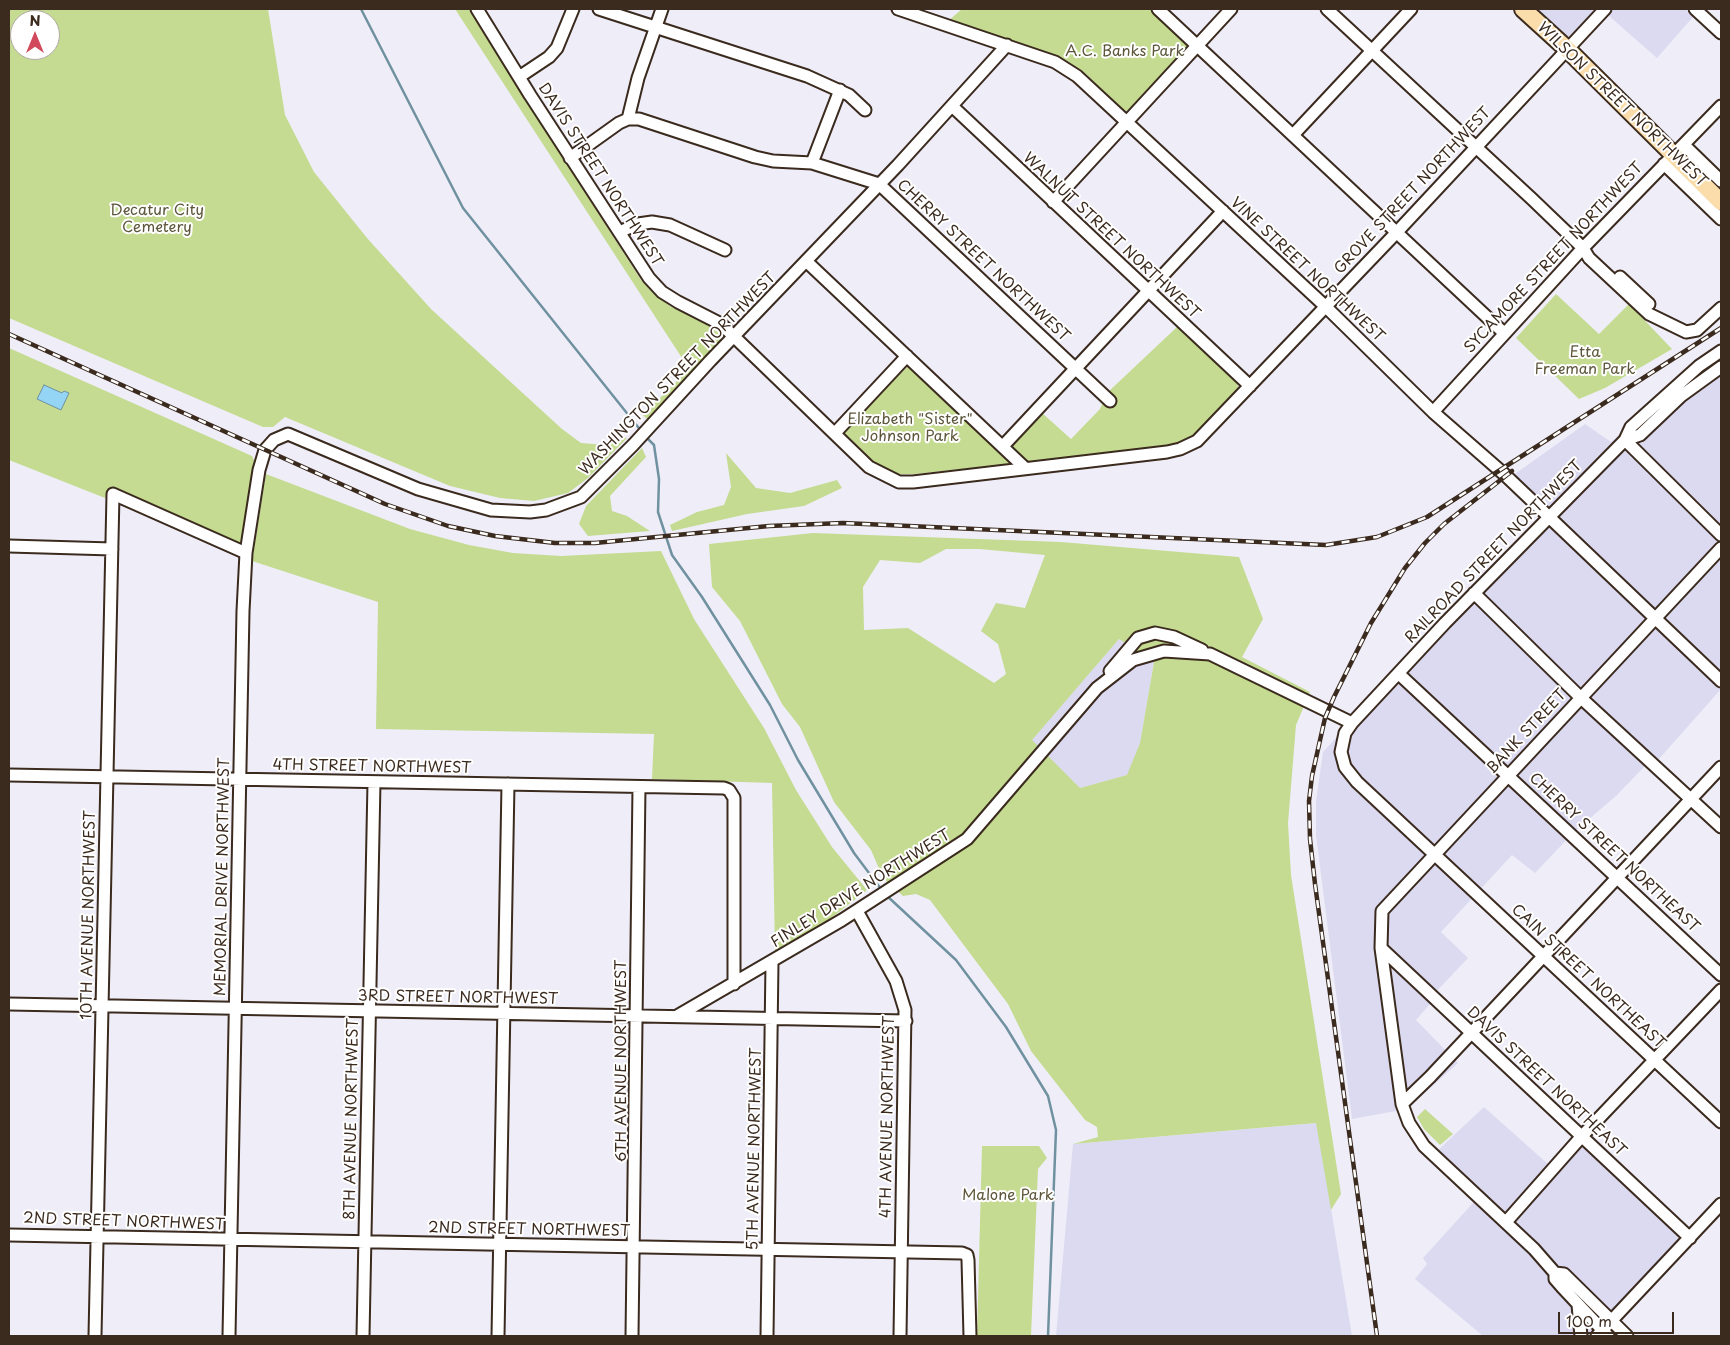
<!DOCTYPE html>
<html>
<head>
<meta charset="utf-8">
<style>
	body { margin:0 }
	#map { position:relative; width:1730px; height:1345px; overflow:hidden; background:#efeef8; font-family:"Playpen Sans",sans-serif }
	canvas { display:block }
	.frame { position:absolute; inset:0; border:10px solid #3b2a1e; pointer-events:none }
	.north { position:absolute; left:10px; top:10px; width:50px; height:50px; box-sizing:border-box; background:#fff; border:1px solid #b1aaa5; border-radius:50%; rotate:0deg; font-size:14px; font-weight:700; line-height:20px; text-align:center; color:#3b2a1e }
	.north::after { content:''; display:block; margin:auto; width:18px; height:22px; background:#d1495b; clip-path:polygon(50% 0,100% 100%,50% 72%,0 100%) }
	.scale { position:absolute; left:1558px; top:1312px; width:116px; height:22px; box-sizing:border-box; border:2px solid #3b2a1e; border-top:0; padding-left:6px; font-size:15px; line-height:18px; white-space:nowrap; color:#3b2a1e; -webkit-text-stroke:4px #fff; paint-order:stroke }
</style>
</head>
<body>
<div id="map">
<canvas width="1730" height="1345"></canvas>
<div class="frame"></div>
<div class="north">N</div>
<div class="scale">100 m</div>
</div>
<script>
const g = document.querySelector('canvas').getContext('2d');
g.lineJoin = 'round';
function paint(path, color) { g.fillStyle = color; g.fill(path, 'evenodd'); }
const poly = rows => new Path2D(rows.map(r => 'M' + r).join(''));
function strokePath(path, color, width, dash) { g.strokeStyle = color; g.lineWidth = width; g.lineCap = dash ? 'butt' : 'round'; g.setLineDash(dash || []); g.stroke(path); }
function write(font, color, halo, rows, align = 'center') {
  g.font = font + ' "Playpen Sans",sans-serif'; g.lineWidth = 4; g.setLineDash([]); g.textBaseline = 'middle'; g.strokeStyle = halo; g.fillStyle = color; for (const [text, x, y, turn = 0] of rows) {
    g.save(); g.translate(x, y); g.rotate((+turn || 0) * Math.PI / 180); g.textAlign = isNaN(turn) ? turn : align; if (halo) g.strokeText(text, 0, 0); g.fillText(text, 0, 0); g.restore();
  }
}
paint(poly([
	[1534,9,1596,9,1570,36,1563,36],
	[1601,9,1685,9,1693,17,1657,58],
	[1721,348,1721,689,1659,759,1645,766,1616,796,1575,831,1535,873,1512,855,1441,932,1468,958,1435,993,1430,1004,1416,1020,1458,1063,1407,1109,1352,1119,1316,835,1316,801,1323,752,1541,517,1505,481,1585,424,1611,442,1686,372],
	[1119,639,1154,662,1140,743,1128,775,1080,788,1031,740],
	[1484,1107,1548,1164,1579,1129,1688,1231,1602,1336,1483,1336,1415,1279,1427,1264,1423,1258,1481,1194,1436,1152],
	[1317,1123,1352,1336,1056,1336,1073,1144]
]), '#dcdaf0');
paint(poly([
	[9,9,268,9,285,115,314,172,367,238,431,309,562,429,581,443,606,445,623,437,627,438,588,478,568,493,534,501,500,498,450,486,285,417,273,427,263,427,9,318],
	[20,20,50,20,50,50,20,50],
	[455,9,471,9,494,50,641,280,655,295,670,306,699,320,721,334,723,342,648,420,643,415,681,377,683,369,682,358],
	[962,9,1151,9,1188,44,1188,48,1130,110,1124,111,1086,74,1060,59,948,21],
	[1556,294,1599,334,1629,304,1672,349,1605,388,1579,399,1516,338],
	[1177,327,1237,383,1239,390,1195,436,1178,447,1026,463,1009,447,1041,412,1071,439,1100,409,1107,393],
	[9,348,252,456,255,462,240,545,111,488,105,498,9,460],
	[909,365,1009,460,1009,464,915,474,899,474,874,463,844,434,846,428],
	[642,448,646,457,610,496,612,511,627,516,650,531,588,536,579,524,586,506],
	[726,453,756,488,790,493,837,480,842,488,804,506,747,514,672,531,670,525,697,512,724,505,731,487],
	[266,474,410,529,469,545,513,553,561,556,661,551,694,619,764,728,796,790,832,847,867,890,830,919,775,952,772,783,652,779,654,734,376,729,378,602,252,561],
	[813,533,1061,542,1239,557,1263,619,1242,657,1310,692,1296,725,1288,823,1291,875,1341,1194,1331,1210,1316,1123,1073,1144,1098,1137,1097,1127,1085,1120,1031,1051,1008,1004,930,900,916,894,903,896,883,878,871,850,834,802,800,727,782,704,740,621,712,587,709,544],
	[946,549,979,549,1045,555,1025,608,996,603,981,631,998,644,1006,674,994,683,908,628,864,630,863,587,880,560,920,563],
	[1119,639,1154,662,1140,743,1127,775,1080,788,1032,740],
	[1425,1109,1453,1134,1440,1145,1424,1129,1417,1117],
	[982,1146,1039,1146,1047,1158,1038,1169,1031,1336,977,1336]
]), '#c4db91');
const water = poly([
	[44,385,62,393,64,391,69,393,61,410,37,399,44,385]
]);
paint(water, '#94d5f6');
strokePath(water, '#7091a0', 1);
strokePath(poly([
	[361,9,463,208,642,432],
	[645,436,654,445,659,479,658,512,672,555,702,597,770,705,798,760,854,853,881,889],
	[886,895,956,960,1006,1027,1048,1096,1056,1130,1048,1336]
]), '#7091a0', 2.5);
const minor = poly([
	[477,9,530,95,649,278,662,292,678,302,721,324,869,467,899,482,913,482,1167,452,1180,449,1197,441,1397,232,1605,9],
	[599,9,807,76,849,95,865,110],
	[898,9,1055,62,1077,76,1325,306,1433,412,1504,474,1721,681],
	[1158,9,1504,333],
	[1327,9,1532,199,1583,248,1589,258,1649,314,1686,332,1697,330,1721,308],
	[1695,9,1721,33],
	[519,77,549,57,557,48,573,9],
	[952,106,1250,386],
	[628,119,638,78,662,9],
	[1293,135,1411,9],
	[1684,145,1721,181],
	[570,158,619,123,628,119,639,119,755,157,773,161,812,163,879,184,1110,401],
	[812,163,840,90],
	[1664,164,1721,219],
	[1053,202,1231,9],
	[619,232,638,224,652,222,670,225,725,250],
	[806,261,1025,468],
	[1620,277,1649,304],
	[1721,351,1699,366,1631,427,1625,440,1445,623,1352,723,1345,733,1341,752,1345,767,1357,782,1721,1122],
	[1433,412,1583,248,1721,106],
	[835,433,907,356],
	[1625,440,1721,535],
	[1625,440,1640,435,1681,396,1721,367],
	[1003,446,1223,211],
	[9,546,112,549],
	[1474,593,1580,697,1721,827],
	[1110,671,1138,638,1155,633,1174,637,1202,650],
	[1399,674,1721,975],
	[9,775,724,788,729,790,734,798,734,984],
	[857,911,896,981,905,1010,900,1336],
	[1381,948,1690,1238],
	[9,1004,906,1021],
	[677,1016,842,920,967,839,1097,688,1133,660,1164,651,1210,654,1352,723],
	[1402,1104,1430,1077,1721,767],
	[1506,1222,1582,1136,1721,990],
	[9,1235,962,1253,967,1255,968,1260,970,1336],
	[1555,1273,1564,1274,1627,1336],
	[1578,1305,1581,1336],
	[95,1336,113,494,246,553],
	[229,1336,243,611,246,553,259,470,265,450,274,440,288,434,418,489,491,510,530,512,546,510,581,497,633,445,710,361,898,165,1007,45],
	[363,1336,374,782],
	[498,1336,508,784],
	[632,1336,639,787],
	[767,1336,772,962],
	[1597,1336,1721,1204],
	[1608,1336,1562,1287,1555,1279,1555,1273,1534,1249,1424,1146,1409,1123,1402,1104,1381,948,1382,911,1721,548]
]);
const highway = poly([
	[1523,9,1567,49,1721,202]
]);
strokePath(minor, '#3b2a1e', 15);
strokePath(highway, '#3b2a1e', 20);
strokePath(minor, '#fff', 11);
strokePath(highway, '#fbddab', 16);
const rail = poly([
	[9,334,385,504,448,526,495,536,555,543,595,543,769,526,843,523,1326,545,1377,537,1427,517,1721,328],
	[1377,1336,1315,884,1310,839,1309,801,1312,776,1325,718,1334,697,1371,623,1405,568,1425,543,1444,524,1512,471]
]);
strokePath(rail, '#3b2a1e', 4.5);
strokePath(rail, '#fff', 2.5, [8]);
write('15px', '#5d563b', '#fff', [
	["A.C. Banks Park",1125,52],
	["Decatur City",157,211],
	["Cemetery",157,228],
	["Etta",1585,353],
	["Freeman Park",1585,370],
	["Elizabeth \"Sister\"",910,420],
	["Johnson Park",910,437],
	["Malone Park",1008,1196]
]);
write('15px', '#3b2a1e', '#fff', [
	["WILSON STREET NORTHWEST",1622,105,44],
	["DAVIS STREET NORTHWEST",600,175,57],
	["GROVE STREET NORTHWEST",1413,191,-47],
	["WALNUT STREET NORTHWEST",1111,236,43],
	["SYCAMORE STREET NORTHWEST",1554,258,-47],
	["CHERRY STREET NORTHWEST",983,261,43],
	["VINE STREET NORTHWEST",1307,270,43],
	["WASHINGTON STREET NORTHWEST",678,374,-46],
	["RAILROAD STREET NORTHWEST",1494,552,-46],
	["BANK STREET",1527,732,-47],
	["4TH STREET NORTHWEST",372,767,1],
	["CHERRY STREET NORTHEAST",1614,853,43],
	["MEMORIAL DRIVE NORTHWEST",223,877,-89],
	["FINLEY DRIVE NORTHWEST",861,889,-32],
	["10TH AVENUE NORTHWEST",89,915,-89],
	["CAIN STREET NORTHEAST",1588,977,43],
	["3RD STREET NORTHWEST",458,998,1],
	["6TH AVENUE NORTHWEST",622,1061,-90],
	["DAVIS STREET NORTHEAST",1546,1082,43],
	["4TH AVENUE NORTHWEST",888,1117,-89],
	["8TH AVENUE NORTHWEST",352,1119,-89],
	["5TH AVENUE NORTHWEST",755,1149,-89],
	["2ND STREET NORTHWEST",124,1222,2],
	["2ND STREET NORTHWEST",529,1230,1]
]);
</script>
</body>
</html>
